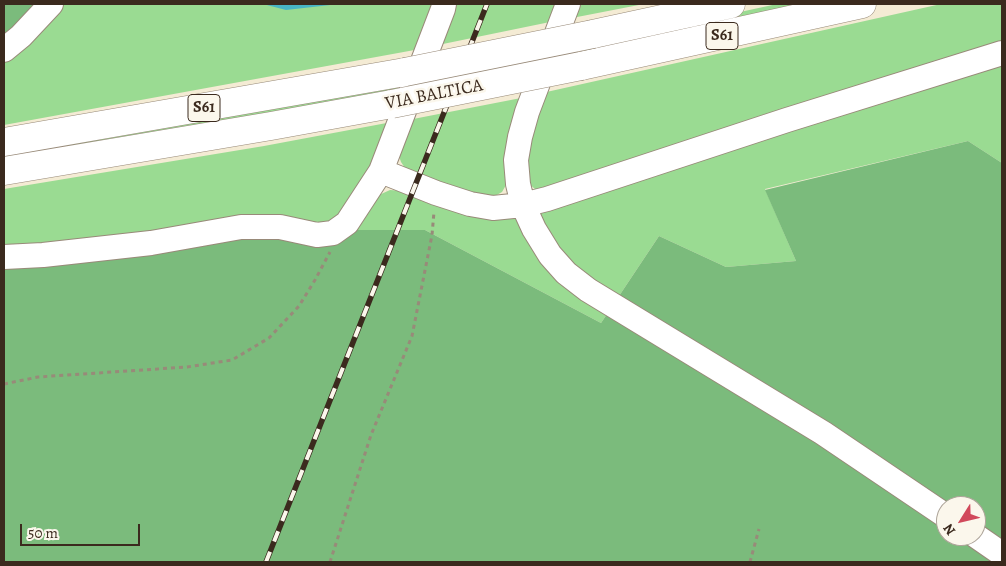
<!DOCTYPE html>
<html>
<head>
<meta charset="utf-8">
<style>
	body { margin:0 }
	#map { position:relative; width:1006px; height:566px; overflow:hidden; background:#f4ebd4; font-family:Alegreya,serif }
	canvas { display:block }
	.frame { position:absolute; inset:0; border:5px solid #3b2a1e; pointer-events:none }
	.north { position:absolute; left:936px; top:496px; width:50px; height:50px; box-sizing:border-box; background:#fbf7ec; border:1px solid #aea59a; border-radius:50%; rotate:234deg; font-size:14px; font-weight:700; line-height:20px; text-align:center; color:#3b2a1e }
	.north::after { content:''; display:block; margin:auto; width:18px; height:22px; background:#d1495b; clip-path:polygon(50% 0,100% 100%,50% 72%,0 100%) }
	.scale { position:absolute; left:20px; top:524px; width:120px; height:22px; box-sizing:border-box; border:2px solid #3b2a1e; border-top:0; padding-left:6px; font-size:15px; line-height:18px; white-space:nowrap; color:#3b2a1e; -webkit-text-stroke:4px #fbf7ec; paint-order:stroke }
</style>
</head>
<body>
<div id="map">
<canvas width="1006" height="566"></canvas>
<div class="frame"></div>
<div class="north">N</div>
<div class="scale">50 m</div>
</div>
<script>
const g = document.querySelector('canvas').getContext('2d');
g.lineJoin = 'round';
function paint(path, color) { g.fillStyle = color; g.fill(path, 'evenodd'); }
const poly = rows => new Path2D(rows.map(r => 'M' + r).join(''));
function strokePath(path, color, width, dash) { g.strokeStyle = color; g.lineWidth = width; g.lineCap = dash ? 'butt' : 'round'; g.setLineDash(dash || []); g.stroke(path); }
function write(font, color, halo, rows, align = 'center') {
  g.font = font + ' Alegreya,serif'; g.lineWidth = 5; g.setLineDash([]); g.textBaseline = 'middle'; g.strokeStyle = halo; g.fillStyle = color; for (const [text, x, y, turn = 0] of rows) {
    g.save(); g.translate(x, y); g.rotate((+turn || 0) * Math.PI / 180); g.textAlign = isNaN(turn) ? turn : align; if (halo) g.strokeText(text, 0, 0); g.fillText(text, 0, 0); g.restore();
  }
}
paint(poly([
	[63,4,435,4,420,49,4,125,4,62,29,44],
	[454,4,557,4,550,22,438,45],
	[578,4,644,4,572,18],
	[777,4,820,4,586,53,588,47,625,37],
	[941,4,1002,4,1002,44,545,191,535,189,528,183,526,154,542,93],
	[1002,61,1002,163,968,141,765,189,796,261,726,267,659,236,601,323,425,230,355,230,379,195,390,190,403,191,489,216],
	[399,85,397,91,4,162,4,152],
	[521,98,510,127,506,151,506,185,502,192,495,196,469,195,407,171,401,162,397,150,408,120],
	[392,122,358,192,331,224,150,236,4,249,4,189,264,146]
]), '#9adb92');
paint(poly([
	[4,4,37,4,4,37],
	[968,141,1002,163,1002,562,4,562,4,268,241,235,334,243,347,238,355,230,425,230,601,323,659,236,726,267,796,261,765,190],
	[946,506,976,506,976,536,946,536]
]), '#7bbb7c');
paint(poly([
	[263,4,339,4,286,10]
]), '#48b5c4');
const minor = poly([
	[568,4,527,112,520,137,516,160,518,184,523,205,534,229,550,255,566,273,588,290,823,433,946,516],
	[4,50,21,36,51,4],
	[381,171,436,193,470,204,493,208,523,205,547,199,787,120,1002,53],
	[4,257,43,255,151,243,241,227,280,227,317,235,333,233,347,223,381,171,443,9,444,4],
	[976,536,1002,554]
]);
const highway = poly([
	[593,34,731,4],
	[581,66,862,4],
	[4,142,405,72],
	[4,171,271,126,392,104]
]);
strokePath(minor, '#988a79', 26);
strokePath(highway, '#988a79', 29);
strokePath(poly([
	[4,384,38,377,187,367,232,360,269,338,299,306,315,280,330,252],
	[330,562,371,435,412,336,432,235,434,212],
	[750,562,759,529]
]), '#988a79', 3, [4, 4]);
strokePath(minor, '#fff', 24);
strokePath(highway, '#fff', 28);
const rail = poly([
	[266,562,487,4]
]);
strokePath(rail, '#3b2a1e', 5.5);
strokePath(rail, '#fbf7ec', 4, [11]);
const highwayBridge = poly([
	[405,72,593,34],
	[392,104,581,66]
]);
strokePath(highwayBridge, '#988a79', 29, []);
strokePath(highwayBridge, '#fff', 28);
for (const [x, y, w] of [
	[722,36,32],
	[204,108,32]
]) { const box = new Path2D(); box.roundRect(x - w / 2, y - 13.5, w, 27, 4); g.fillStyle = '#fbf7ec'; g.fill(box); strokePath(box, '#3b2a1e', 1); }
write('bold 16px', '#3b2a1e', null, [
	["S61",722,36],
	["S61",204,108]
]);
write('18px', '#3b2a1e', '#fbf7ec', [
	["VIA BALTICA",434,95,-11]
]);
</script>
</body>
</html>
